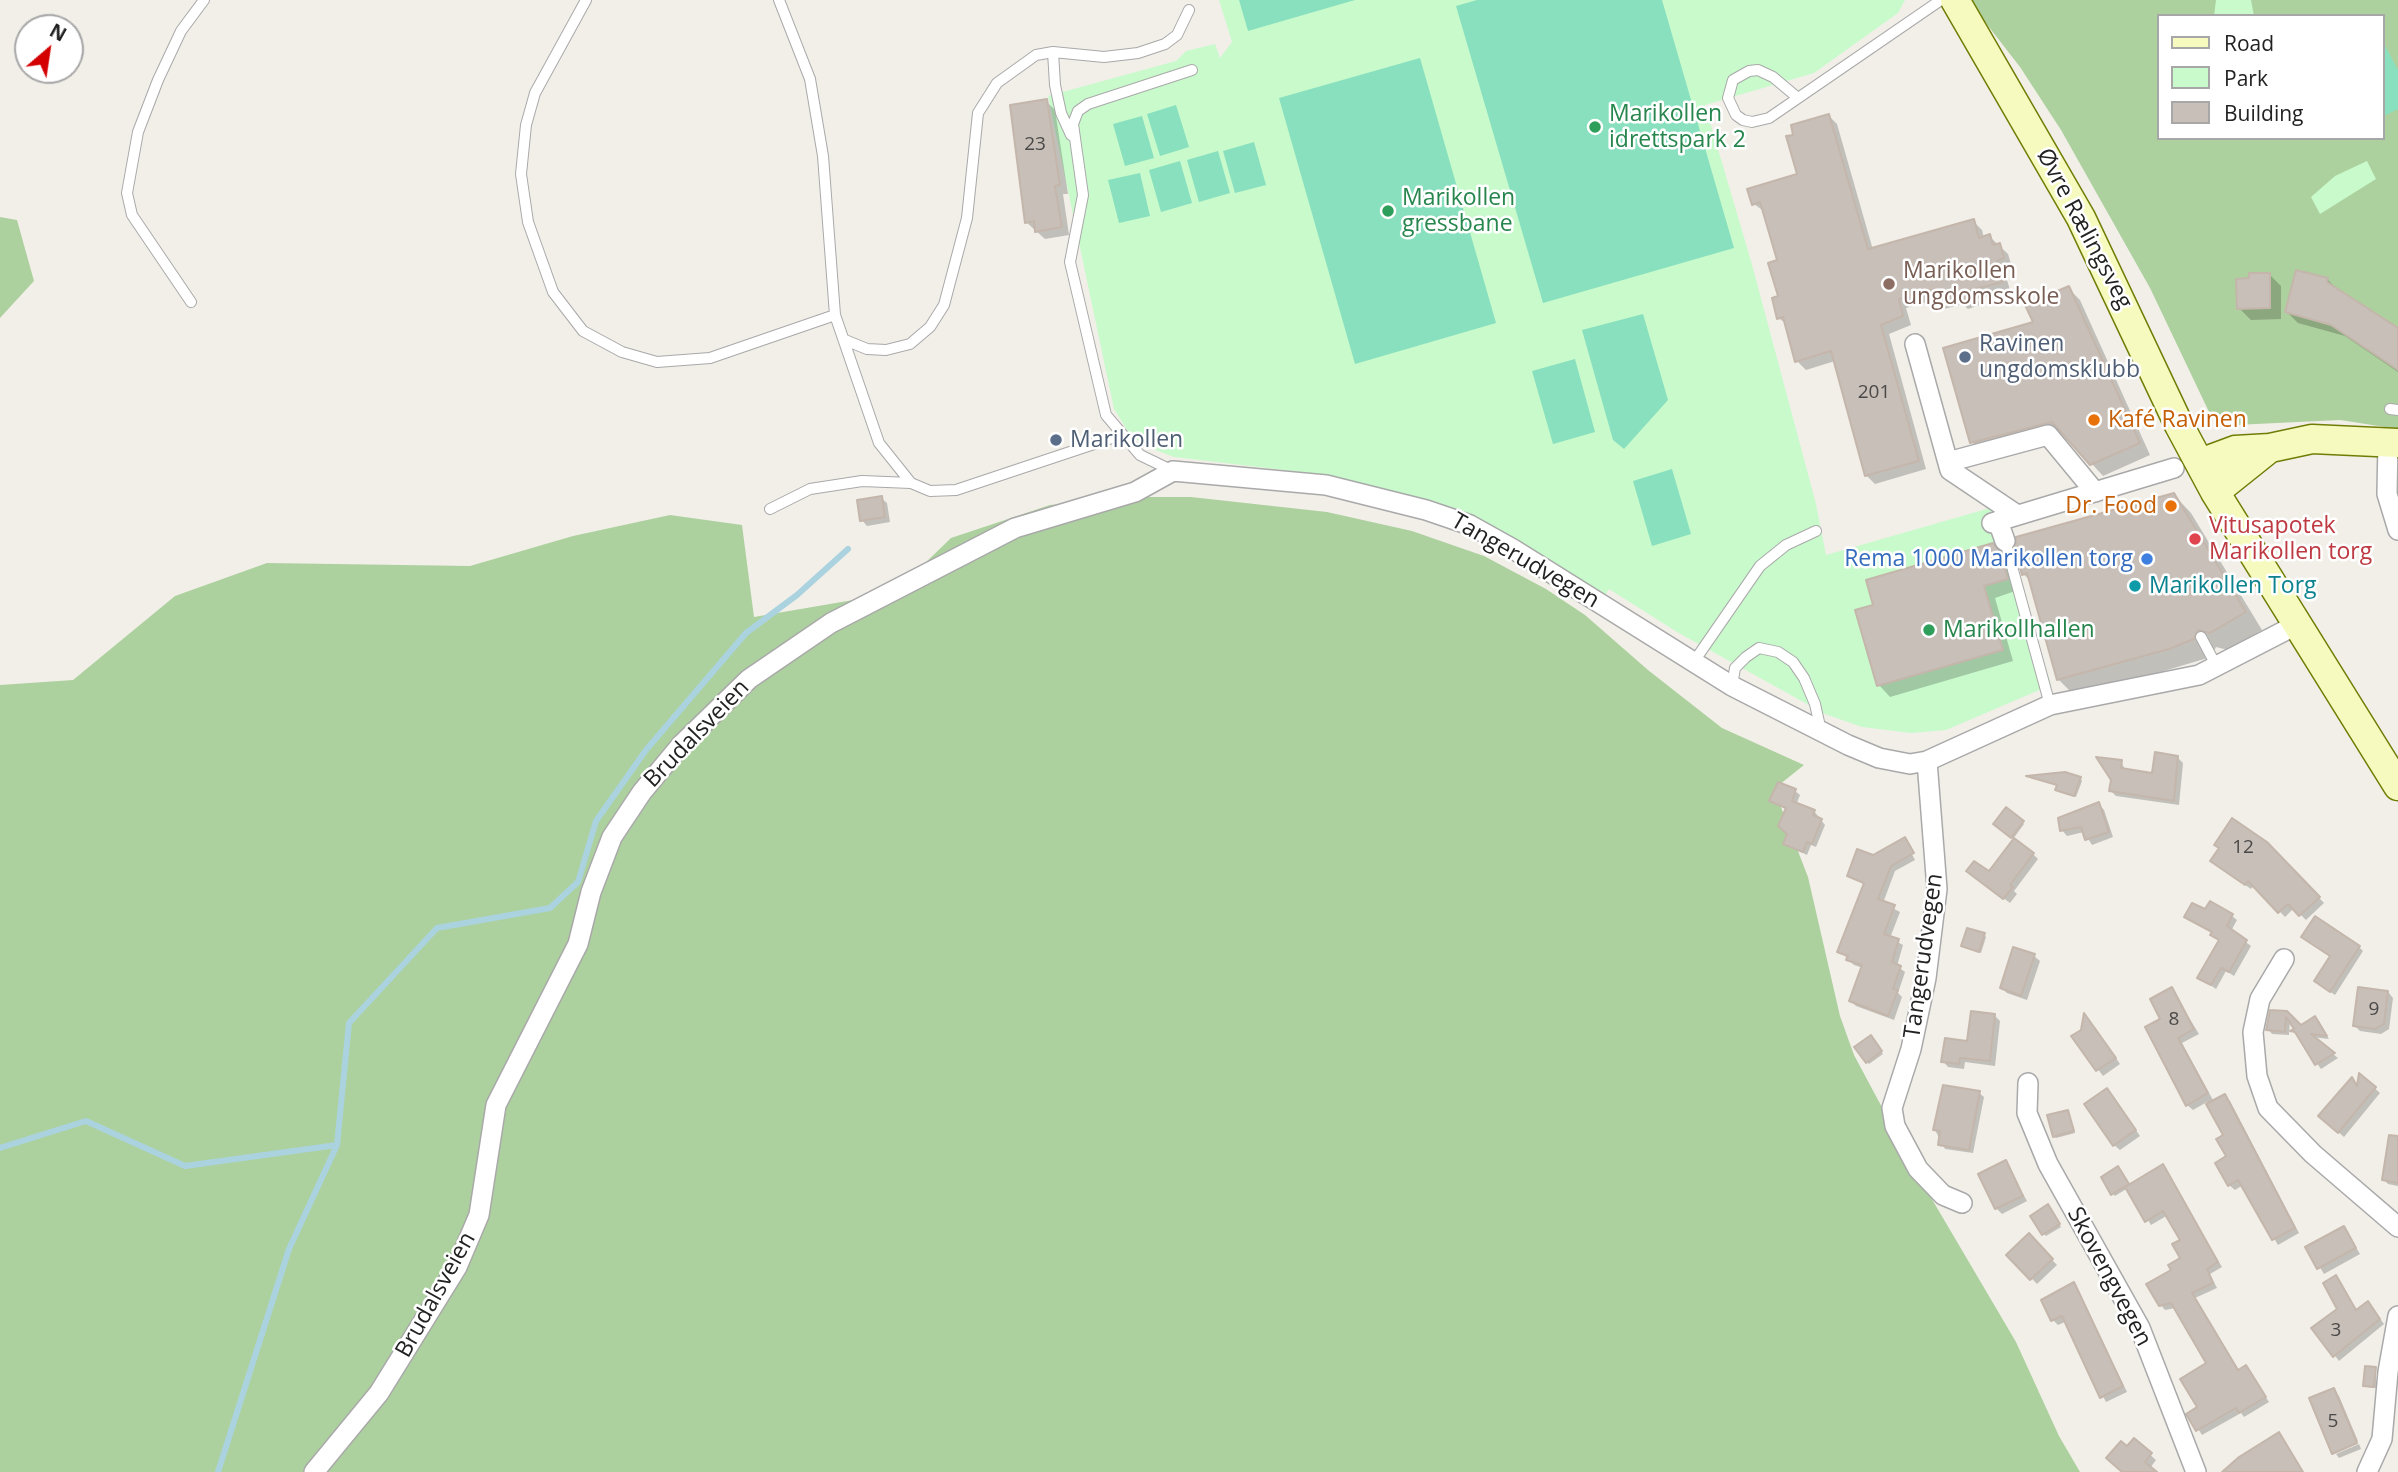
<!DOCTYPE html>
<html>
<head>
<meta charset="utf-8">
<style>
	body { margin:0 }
	#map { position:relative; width:2398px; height:1472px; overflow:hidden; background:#f2efe9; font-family:"Open Sans",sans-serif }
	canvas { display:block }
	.legend { position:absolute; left:2157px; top:14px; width:228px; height:126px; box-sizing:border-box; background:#fff; border:2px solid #a7a7a7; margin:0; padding:9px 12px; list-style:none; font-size:21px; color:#222 }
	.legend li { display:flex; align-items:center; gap:14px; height:35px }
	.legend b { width:35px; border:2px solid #a7a7a7 }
	.north { position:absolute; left:14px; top:14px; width:70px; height:70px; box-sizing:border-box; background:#fff; border:2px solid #a7a7a7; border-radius:50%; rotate:29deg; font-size:19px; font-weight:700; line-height:28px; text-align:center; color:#222 }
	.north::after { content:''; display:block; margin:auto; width:24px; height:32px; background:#d40000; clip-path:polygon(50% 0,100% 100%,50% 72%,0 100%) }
</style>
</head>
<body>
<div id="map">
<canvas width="2398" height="1472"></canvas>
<ul class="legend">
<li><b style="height:9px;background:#f7fabf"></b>Road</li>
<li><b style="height:19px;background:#c8facc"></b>Park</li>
<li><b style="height:19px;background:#c7bfb8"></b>Building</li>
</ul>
<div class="north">N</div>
</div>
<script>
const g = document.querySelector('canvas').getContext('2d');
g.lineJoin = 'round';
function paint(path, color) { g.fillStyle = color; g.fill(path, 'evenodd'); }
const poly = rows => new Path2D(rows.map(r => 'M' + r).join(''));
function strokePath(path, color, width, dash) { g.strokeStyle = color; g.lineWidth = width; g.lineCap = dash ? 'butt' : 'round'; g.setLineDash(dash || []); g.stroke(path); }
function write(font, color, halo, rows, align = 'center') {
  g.font = font + ' "Open Sans",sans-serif'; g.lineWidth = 5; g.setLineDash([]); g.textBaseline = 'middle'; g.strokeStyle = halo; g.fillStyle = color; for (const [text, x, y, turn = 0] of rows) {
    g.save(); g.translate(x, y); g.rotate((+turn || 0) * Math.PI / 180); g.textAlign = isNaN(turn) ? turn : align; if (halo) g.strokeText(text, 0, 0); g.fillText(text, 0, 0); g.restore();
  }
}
paint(poly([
	[1968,0,2398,0,2398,429,2340,420,2235,425,2210,414,2150,288,2061,130,2020,67],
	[2158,16,2382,16,2382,138,2158,138],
	[0,217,17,220,34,281,0,318],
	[1135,497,1191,497,1327,512,1412,531,1484,556,1546,589,1585,615,1648,670,1722,728,1804,765,1774,789,1808,877,1840,1016,1854,1055,1923,1184,2016,1342,2059,1436,2080,1472,0,1472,0,685,73,680,175,596,267,563,470,566,573,536,670,515,742,525,754,617,894,593,951,538,1050,505]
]), '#add19e');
paint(poly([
	[1219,0,1905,0,1898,13,1814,73,1705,105,1751,261,1816,504,1826,555,1997,506,2051,685,1946,730,1911,733,1862,727,1825,714,1677,632,1609,589,1604,597,1451,507,1326,475,1174,457,1145,446,1129,433,1114,409,1048,96,1176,61,1186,51,1215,44,1220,58,1232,42],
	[2216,0,2251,0,2254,16,2214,16],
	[2367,161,2376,179,2320,214,2311,197,2335,176]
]), '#c8facc');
paint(poly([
	[1239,0,1355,0,1248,31],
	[1477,0,1662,0,1734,248,1543,303,1456,6],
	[2382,40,2398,70,2398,109,2382,117],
	[1420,58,1496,323,1355,364,1279,98],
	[1176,105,1189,147,1160,156,1147,114],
	[1142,116,1154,158,1125,166,1113,124],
	[1254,142,1266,185,1235,193,1223,151],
	[1218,151,1230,193,1199,202,1187,160],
	[1180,161,1192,203,1161,212,1149,170],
	[1140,173,1150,216,1119,223,1108,180],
	[1643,314,1668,400,1624,449,1613,440,1582,330],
	[1575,359,1595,432,1553,444,1532,371],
	[1672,469,1691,534,1652,546,1633,481]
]), '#88e0be');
paint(poly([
	[1046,101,1055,110,1068,194,1063,194,1069,235,1045,239,1026,222],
	[1829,116,1837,124,1873,250,1973,221,1982,230,1984,238,1989,236,2008,254,2012,267,2004,270,2010,290,1978,299,1980,305,1968,309,1963,304,1944,309,1935,300,1906,308,1911,325,1889,334,1926,469,1875,484,1866,475,1835,361,1806,370,1797,361,1788,326,1779,318,1779,261,1765,212,1754,204,1799,175],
	[2297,272,2328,280,2340,292,2398,330,2398,372,2345,336,2298,323,2286,311],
	[2269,274,2281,286,2281,319,2251,320,2239,308],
	[2068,288,2080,300,2150,455,2103,476,2064,433,1984,454,1972,442,2036,324],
	[2174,495,2191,513,2262,630,2228,650,2216,647,2211,657,2076,697,2058,679,2031,581,2023,574],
	[881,498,887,503,890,522,867,526,862,520],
	[1992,545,2011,566,2018,590,1995,598,2013,661,1890,697,1879,685,1875,606],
	[2177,757,2183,763,2179,805,2116,796,2111,791,2121,762,2126,771,2153,775],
	[2030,776,2080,778,2082,781,2076,797,2059,792,2058,786],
	[1795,791,1800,795,1796,805,1814,811,1825,825,1816,847,1811,845,1807,855,1785,844,1788,836,1784,832,1787,810,1771,801],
	[2099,804,2104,810,2113,837,2092,845,2084,832,2067,836,2062,830],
	[2022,822,2024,824,2013,839,1997,826],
	[1906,843,1915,860,1895,871,1883,903,1900,912,1890,938,1903,945,1897,966,1905,972,1898,993,1902,997,1894,1020,1856,1006,1851,1001,1863,968,1854,965,1844,956,1856,960,1839,951,1865,885,1849,876,1873,857],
	[2266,843,2324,903,2306,920,2294,908,2285,917,2254,885,2251,889,2218,866],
	[2033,854,2038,859,2014,891,2017,894,2010,903,1974,876,1989,873],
	[2206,911,2232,916,2237,920,2231,931,2251,946,2234,976,2226,971,2216,989,2200,978,2220,941,2213,933,2187,916],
	[1984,935,1986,937,1981,953,1963,946],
	[2308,941,2359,947,2363,951,2335,995,2320,985,2331,957],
	[2034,956,2040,961,2027,1000,2007,993,2002,988],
	[2171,989,2199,1034,2182,1043,2214,1102,2224,1096,2230,1101,2299,1233,2278,1245,2243,1185,2235,1190,2229,1185,2225,1135,2207,1102,2193,1110,2187,1105,2163,1019],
	[2388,992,2393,998,2389,1029,2381,1034,2360,1031,2355,1026],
	[2286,1013,2300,1027,2315,1019,2329,1039,2312,1037,2338,1058,2321,1069,2293,1031,2296,1030,2290,1020,2289,1035,2272,1034,2268,1029],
	[1995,1016,2000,1021,1995,1066,1965,1062,1964,1069,1948,1067,1943,1061,1969,1043],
	[2089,1020,2120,1064,2103,1076,2074,1037],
	[1873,1039,1883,1054,1869,1064,1867,1062],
	[2361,1076,2380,1093,2344,1137,2326,1121,2352,1079,2359,1087],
	[1979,1093,1984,1097,1973,1153,1945,1149,1935,1130],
	[2112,1096,2140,1136,2120,1150,2114,1145],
	[2068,1112,2075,1133,2056,1138,2054,1136],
	[2005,1162,2027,1201,2002,1214,1996,1208],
	[2398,1163,2398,1186,2388,1184,2384,1180],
	[2163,1166,2222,1267,2210,1274,2217,1288,2195,1298,2239,1372,2246,1367,2269,1402,2244,1417,2241,1413,2202,1435,2189,1414,2199,1408,2209,1363,2175,1308,2165,1310,2161,1305,2173,1270,2182,1258,2182,1240,2168,1215,2151,1225,2128,1188,2115,1196,2113,1194,2120,1171,2130,1186],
	[2049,1209,2061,1227,2046,1236,2044,1234],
	[2344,1228,2360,1254,2324,1274,2308,1248],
	[2029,1236,2057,1265,2037,1284,2009,1255],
	[2336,1277,2357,1311,2372,1308,2384,1324,2339,1361,2314,1328,2339,1309],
	[2074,1284,2127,1392,2106,1402,2065,1322,2058,1325,2053,1320],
	[2376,1369,2376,1388,2367,1387,2365,1385],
	[2334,1390,2339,1396,2358,1441,2334,1451],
	[2135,1441,2156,1460,2150,1468,2124,1472,2128,1449],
	[2359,1444,2361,1449,2339,1458,2336,1454]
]), '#0003');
strokePath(poly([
	[0,1148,86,1121,185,1166,337,1145],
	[218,1472,289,1249,337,1145,349,1023,437,928,550,908,578,882,596,821,646,750,746,633,797,595,848,549]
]), '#aad3df', 6);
const building = poly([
	[1047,99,1060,185,1055,186,1062,227,1035,232,1034,221,1025,223,1010,105,1047,99],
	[1829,114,1868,249,1974,219,1979,238,1990,234,1993,245,2000,243,2004,258,1997,261,2003,282,1971,290,1972,297,1958,301,1956,295,1934,301,1930,290,1899,299,1903,316,1881,325,1919,461,1865,476,1831,351,1795,362,1783,317,1777,319,1772,298,1778,296,1768,263,1777,260,1760,202,1752,205,1747,189,1797,174,1786,136,1793,135,1791,125,1829,114],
	[2296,270,2328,278,2327,282,2398,328,2398,370,2331,325,2285,312,2296,270],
	[2249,273,2270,273,2270,308,2237,309,2236,279,2249,278,2249,273],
	[2069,286,2140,443,2090,465,2052,422,1970,443,1943,348,2033,322,2025,305,2069,286],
	[2174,493,2246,612,2210,633,2198,630,2194,639,2169,649,2057,680,2027,573,2022,575,2015,548,2016,537,2174,493],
	[882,496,885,517,860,521,857,500,882,496],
	[1993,543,2000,552,2008,579,1984,586,2003,650,1877,686,1855,610,1873,605,1866,580,1993,543],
	[2155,752,2178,756,2174,801,2109,791,2111,780,2096,757,2122,760,2121,768,2152,773,2155,752],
	[2065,772,2081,777,2074,796,2055,790,2057,785,2026,776,2065,772],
	[1778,782,1796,789,1792,801,1815,810,1813,815,1822,819,1812,844,1807,842,1803,852,1783,844,1787,834,1778,826,1786,808,1769,801,1778,782],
	[2099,802,2109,832,2085,840,2081,827,2060,831,2058,818,2099,802],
	[2006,807,2024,821,2011,838,1993,824,2006,807],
	[2232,818,2267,842,2320,897,2299,916,2288,904,2278,913,2248,881,2245,885,2210,861,2219,848,2214,845,2232,818],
	[1905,837,1914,853,1891,866,1878,899,1895,905,1884,934,1899,939,1892,962,1901,966,1893,989,1898,990,1888,1016,1849,1001,1862,965,1846,960,1848,956,1837,952,1864,883,1847,876,1857,849,1873,855,1905,837],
	[2014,838,2034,853,2010,885,2013,887,2003,899,1966,871,1974,861,1989,871,2014,838],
	[2210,901,2233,914,2227,926,2247,940,2229,972,2221,968,2211,985,2197,978,2219,940,2210,935,2212,932,2184,917,2192,903,2205,909,2210,901],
	[2315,916,2360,946,2330,992,2314,981,2330,956,2301,937,2315,916],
	[1967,928,1985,933,1979,952,1961,946,1967,928],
	[2013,947,2035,954,2021,996,2000,988,2013,947],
	[2172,987,2194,1029,2178,1038,2208,1093,2186,1106,2145,1027,2160,1019,2150,999,2172,987],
	[2358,987,2388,991,2384,1024,2375,1029,2353,1026,2358,987],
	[2270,1010,2287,1011,2301,1025,2315,1016,2327,1036,2311,1034,2335,1053,2315,1065,2295,1032,2290,1031,2294,1029,2286,1017,2285,1032,2266,1030,2270,1010],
	[1971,1011,1995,1014,1990,1061,1960,1058,1959,1064,1941,1062,1945,1038,1967,1041,1971,1011],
	[2084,1013,2116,1058,2096,1071,2071,1036,2081,1030,2084,1013],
	[1871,1035,1882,1051,1866,1063,1854,1047,1871,1035],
	[2359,1073,2376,1087,2338,1133,2318,1116,2352,1077,2357,1086,2359,1073],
	[1943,1085,1980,1091,1969,1150,1938,1145,1940,1131,1933,1130,1943,1085],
	[2107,1088,2136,1130,2113,1146,2084,1104,2107,1088],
	[2225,1094,2295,1228,2272,1240,2238,1180,2228,1186,2215,1163,2226,1156,2216,1139,2223,1135,2206,1104,2225,1094],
	[2068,1110,2074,1131,2053,1137,2047,1115,2068,1110],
	[2389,1135,2398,1136,2398,1183,2382,1180,2389,1135],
	[2006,1160,2023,1196,1995,1209,1978,1174,2006,1160],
	[2163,1164,2218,1262,2207,1269,2213,1283,2192,1293,2238,1370,2246,1365,2266,1397,2239,1413,2236,1408,2196,1431,2186,1414,2197,1407,2180,1379,2206,1363,2171,1303,2159,1306,2146,1284,2171,1270,2168,1265,2180,1258,2172,1244,2180,1240,2163,1211,2145,1222,2125,1187,2163,1164],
	[2118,1166,2129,1184,2111,1195,2101,1177,2118,1166],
	[2048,1204,2060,1224,2042,1235,2030,1216,2048,1204],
	[2344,1226,2356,1248,2317,1269,2305,1247,2344,1226],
	[2029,1233,2053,1259,2030,1280,2006,1255,2029,1233],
	[2336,1275,2356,1310,2368,1301,2380,1319,2333,1357,2311,1328,2337,1309,2323,1283,2336,1275],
	[2074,1282,2123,1386,2100,1398,2062,1316,2051,1321,2041,1300,2074,1282],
	[2365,1366,2376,1367,2374,1387,2363,1386,2365,1366],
	[2334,1388,2357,1443,2332,1454,2309,1398,2334,1388],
	[2279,1432,2303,1472,2222,1472,2239,1457,2279,1432],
	[2134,1438,2152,1453,2145,1462,2157,1472,2122,1472,2106,1458,2121,1441,2127,1446,2134,1438]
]);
paint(building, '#c7bfb8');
strokePath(building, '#c4b6ab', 2);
const lane = poly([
	[586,0,535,93,526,125,521,174,528,222,553,292,583,331,622,352,657,362,710,358,835,315],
	[779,0,810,79,823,156,835,315,879,443,911,483],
	[1053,52,1055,85,1061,113,1071,135],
	[1798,98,1773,77,1758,70,1749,71,1733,80,1728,98,1736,115,1743,120,1752,122,1769,118,1941,0],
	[191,302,132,215,127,193,138,132,158,80,181,31,204,0],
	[845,340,867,349,886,350,910,344,930,327,944,305,967,218,978,113,997,83,1036,55,1053,52,1104,57,1138,53,1165,44,1177,35,1189,10],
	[2390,409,2398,410],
	[1173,471,1140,455,1106,415,1070,262,1083,195,1073,124,1078,111,1088,104,1192,70],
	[770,509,810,489,862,481,911,483,930,491,956,490,1121,435],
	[2005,541,2050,705],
	[2201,637,2217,667],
	[1693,663,1760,566,1786,545,1816,531],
	[1732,686,1735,668,1746,657,1759,648,1778,652,1793,662,1804,678,1815,704,1821,731]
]);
const street = poly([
	[1915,344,1950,470,2017,515],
	[2388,441,2387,494,2398,530],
	[1948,462,2048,435,2095,492],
	[1998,521,2005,541],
	[1992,523,2174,468],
	[1927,761,1937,889,1926,978,1911,1049,1892,1108,1895,1126,1918,1169,1943,1195,1962,1203],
	[2284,959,2260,999,2253,1032,2257,1076,2268,1108,2313,1154,2398,1227],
	[2028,1083,2027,1113,2048,1164,2140,1328,2196,1472],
	[314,1472,379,1393,457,1267,479,1215,496,1105,578,944,591,892,612,837,642,792,681,745,749,679,831,623,1015,528,1135,492,1173,471,1326,485,1426,510,1470,525,1513,549,1732,686,1848,745,1879,758,1910,764,1927,761,2050,705,2199,675,2296,625],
	[2367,1472,2382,1439,2388,1372,2398,1316]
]);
const secondary = poly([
	[1955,0,2081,218,2179,425,2215,492,2398,786],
	[2200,463,2235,450,2270,448,2312,439,2398,443],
	[2215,492,2270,448]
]);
strokePath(lane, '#a9a9a9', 12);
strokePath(street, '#a9a9a9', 22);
strokePath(secondary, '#707d05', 31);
strokePath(lane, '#fff', 10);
strokePath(street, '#fff', 19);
strokePath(secondary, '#f7fabf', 28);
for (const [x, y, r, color] of [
	[1595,127,7,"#2e9e5b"],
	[1388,211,7,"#2e9e5b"],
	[1889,284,7,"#8d6e63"],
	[1965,357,7,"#5c6f8a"],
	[2094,420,7,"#e8710a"],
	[1056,440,7,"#5c6f8a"],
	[2171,506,7,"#e8710a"],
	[2195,539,7,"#e0444e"],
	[2147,559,7,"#3f7fe0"],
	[2135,586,7,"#0f9aa8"],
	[1929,630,7,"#2e9e5b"]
]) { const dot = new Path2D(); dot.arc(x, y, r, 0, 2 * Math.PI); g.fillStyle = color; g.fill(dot); strokePath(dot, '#fff', 2.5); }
write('19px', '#4b4948', null, [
	["23",1035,145],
	["201",1874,393],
	["12",2243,848],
	["9",2374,1010],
	["8",2174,1020],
	["3",2336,1331],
	["5",2333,1422]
]);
write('23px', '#27864d', '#fff', [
	["Marikollen",1609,114],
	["idrettspark 2",1609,140],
	["Marikollen",1402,198],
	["gressbane",1402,224],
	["Marikollhallen",1943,630]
], 'left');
write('23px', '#222', '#fff', [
	["Øvre Rælingsveg",2084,229,62],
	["Tangerudvegen",1525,561,30],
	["Brudalsveien",697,734,-46],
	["Tangerudvegen",1924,956,-82],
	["Skovengvegen",2109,1277,62],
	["Brudalsveien",436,1295,-61]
]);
write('23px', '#785e54', '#fff', [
	["Marikollen",1903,271],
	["ungdomsskole",1903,297]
], 'left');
write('23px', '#4e5e75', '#fff', [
	["Ravinen",1979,344],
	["ungdomsklubb",1979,370],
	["Marikollen",1070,440]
], 'left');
write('23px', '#c56008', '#fff', [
	["Kafé Ravinen",2108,420],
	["Dr. Food",2157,506,"right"]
], 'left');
write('23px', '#be3a42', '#fff', [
	["Vitusapotek",2209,526],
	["Marikollen torg",2209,552]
], 'left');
write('23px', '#366cbe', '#fff', [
	["Rema 1000 Marikollen torg",2133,559]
], 'right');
write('23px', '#0d838f', '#fff', [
	["Marikollen Torg",2149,586]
], 'left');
</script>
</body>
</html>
